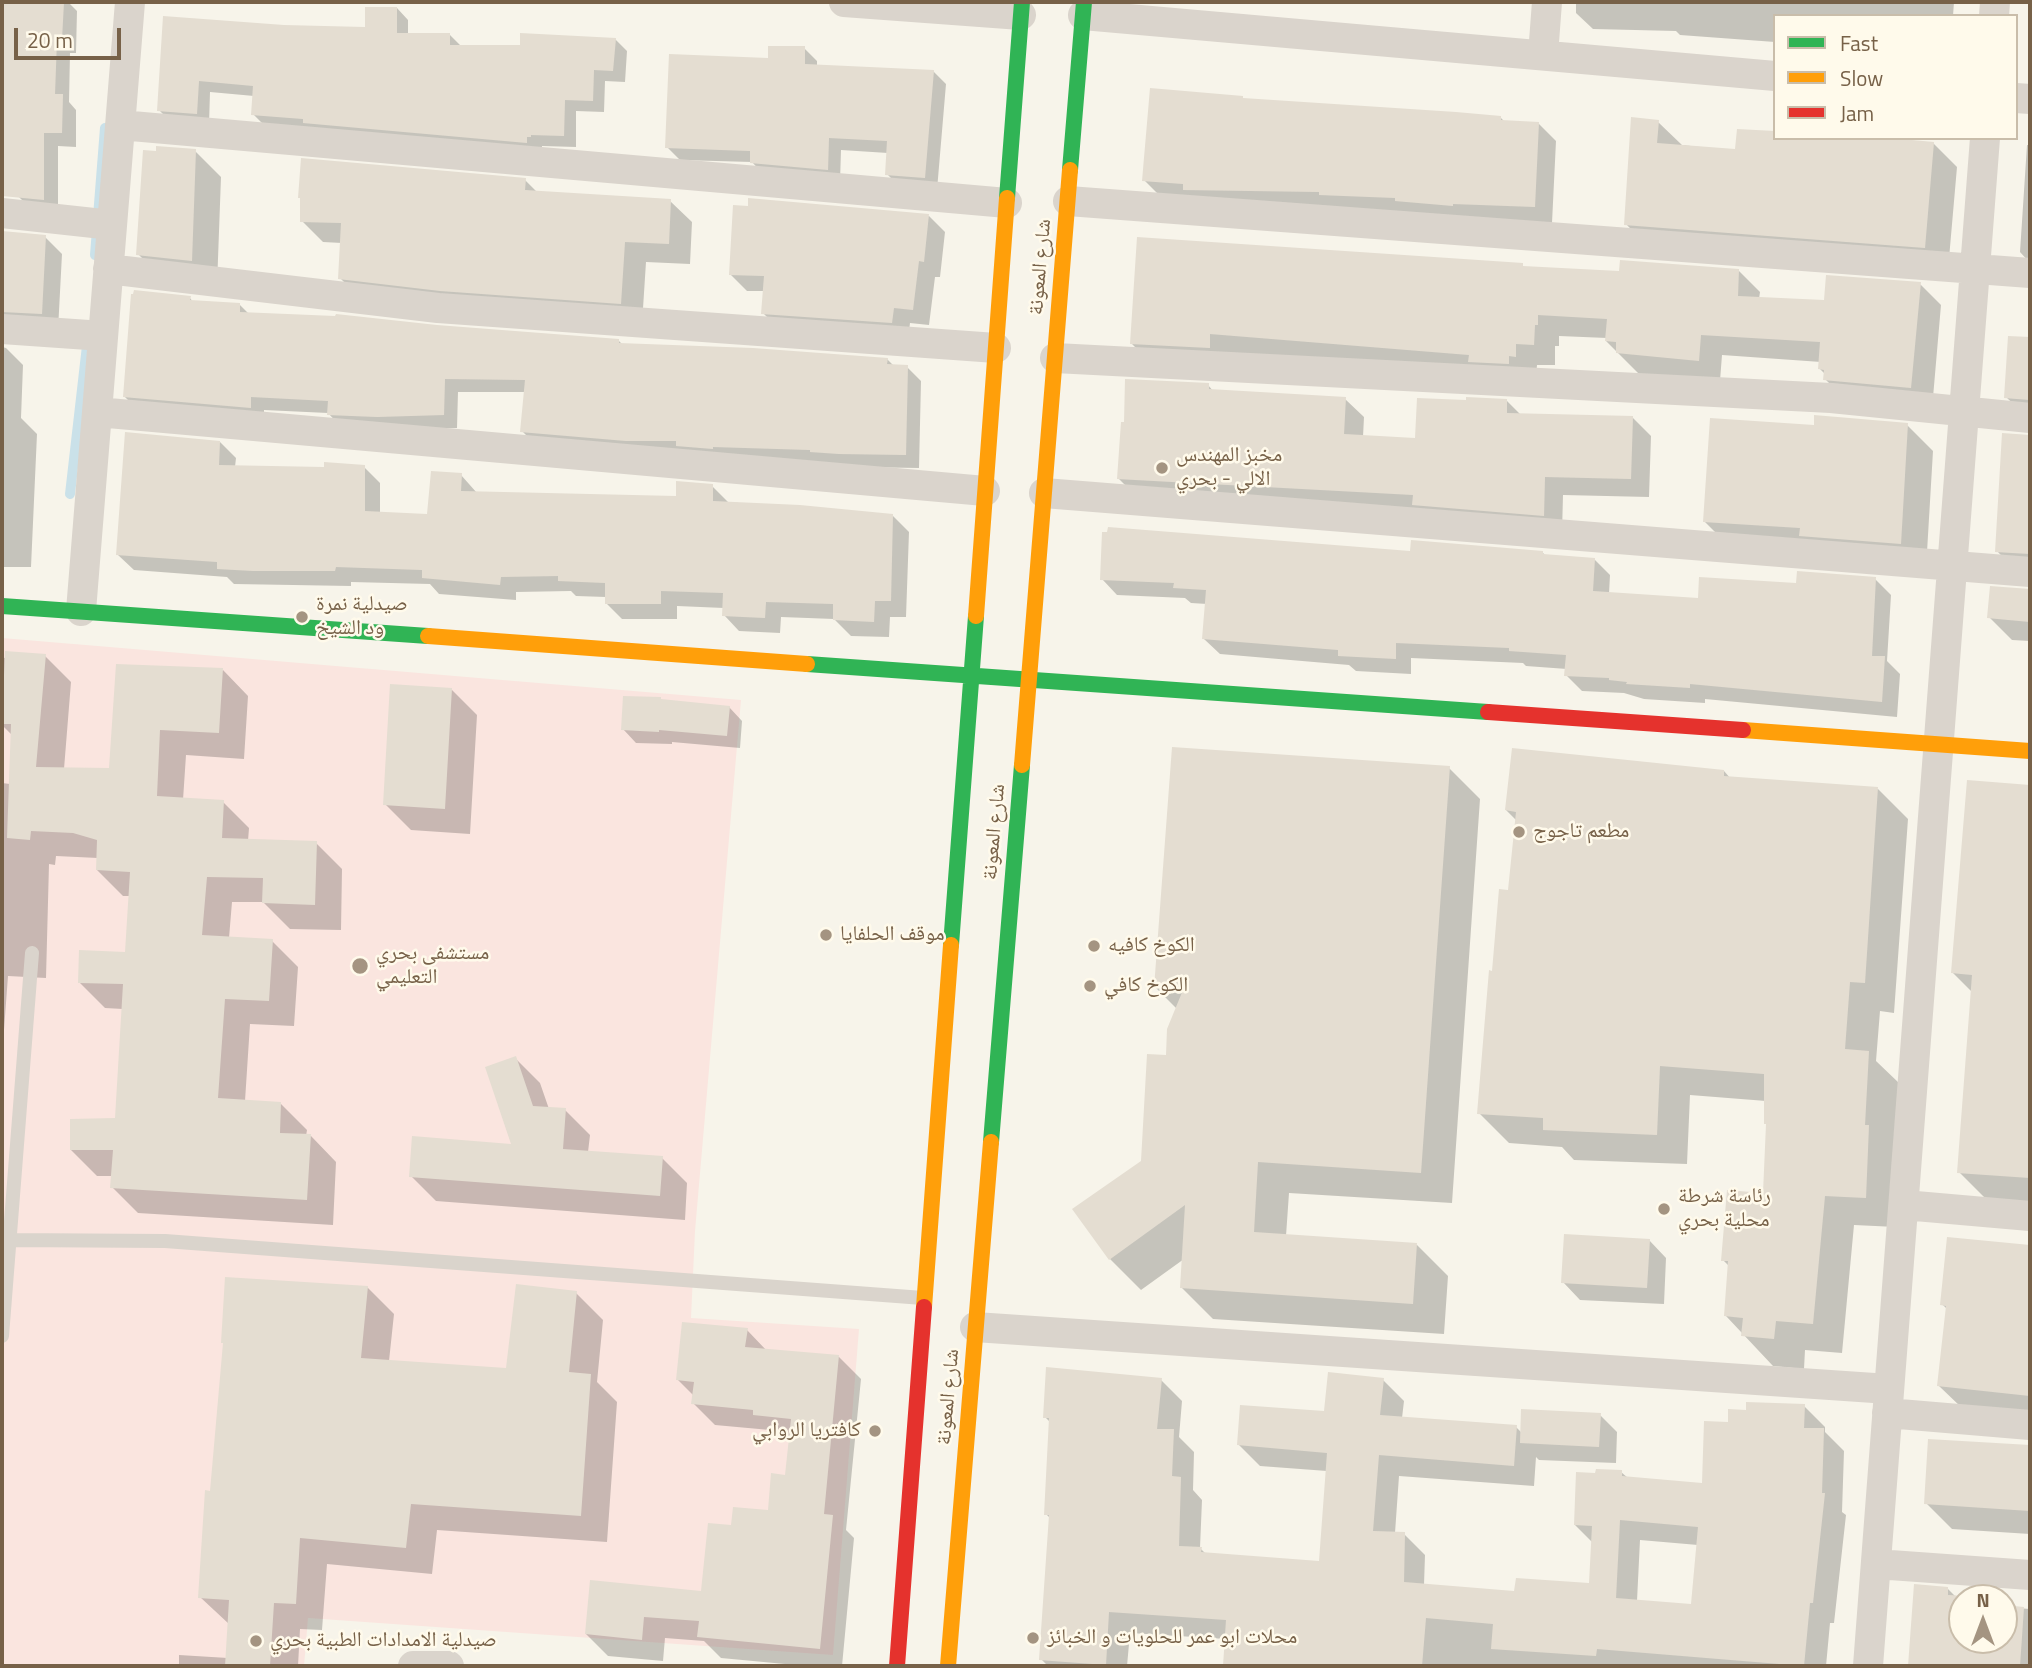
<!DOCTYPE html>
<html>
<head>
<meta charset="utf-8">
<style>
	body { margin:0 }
	#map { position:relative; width:2032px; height:1668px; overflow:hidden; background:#f7f4ea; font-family:"Titillium Web",sans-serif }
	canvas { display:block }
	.frame { position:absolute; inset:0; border:4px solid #776148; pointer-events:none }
	.legend { position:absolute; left:1773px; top:14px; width:245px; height:126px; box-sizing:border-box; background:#fffaeb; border:2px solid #c9bdaa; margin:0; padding:9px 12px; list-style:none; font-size:21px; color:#776148 }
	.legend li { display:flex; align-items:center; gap:14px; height:35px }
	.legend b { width:35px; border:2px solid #c9bdaa }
	.north { position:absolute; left:1948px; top:1584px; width:70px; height:70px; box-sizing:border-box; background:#fffaeb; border:2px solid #c9bdaa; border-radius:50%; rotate:0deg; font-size:19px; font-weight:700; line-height:28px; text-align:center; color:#776148 }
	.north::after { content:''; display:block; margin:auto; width:24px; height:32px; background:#a49481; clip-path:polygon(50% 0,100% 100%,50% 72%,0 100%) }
	.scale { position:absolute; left:14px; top:28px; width:107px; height:32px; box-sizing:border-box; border:4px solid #776148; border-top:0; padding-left:9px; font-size:21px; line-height:24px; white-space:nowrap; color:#776148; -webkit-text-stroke:5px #fffaeb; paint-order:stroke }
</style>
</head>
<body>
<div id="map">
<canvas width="2032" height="1668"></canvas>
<div class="frame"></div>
<ul class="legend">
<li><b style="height:9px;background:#30b455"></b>Fast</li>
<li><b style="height:9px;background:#ff9f0a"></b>Slow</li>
<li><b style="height:9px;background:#e5322d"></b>Jam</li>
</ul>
<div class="north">N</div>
<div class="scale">20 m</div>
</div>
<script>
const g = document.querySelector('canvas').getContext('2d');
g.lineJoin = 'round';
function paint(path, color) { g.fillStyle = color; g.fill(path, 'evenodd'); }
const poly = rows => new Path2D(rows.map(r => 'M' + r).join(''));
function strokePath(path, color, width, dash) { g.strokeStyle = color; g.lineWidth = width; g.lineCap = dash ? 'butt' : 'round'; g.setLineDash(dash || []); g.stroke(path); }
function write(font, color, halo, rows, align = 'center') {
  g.font = font + ' "Titillium Web","Noto Naskh Arabic",sans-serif'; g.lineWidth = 5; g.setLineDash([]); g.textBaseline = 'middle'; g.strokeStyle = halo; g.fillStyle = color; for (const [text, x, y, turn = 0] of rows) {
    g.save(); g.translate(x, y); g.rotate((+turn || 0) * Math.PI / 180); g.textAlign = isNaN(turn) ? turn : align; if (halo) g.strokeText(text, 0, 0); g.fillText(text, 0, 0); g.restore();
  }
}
paint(poly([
	[2,638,741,700,695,1231,691,1318,859,1329,833,1655,308,1618,304,1666,2,1666]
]), '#fae5df');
paint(poly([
	[2,2,68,2,77,11,76,53,70,53,69,102,76,110,76,147,58,146,58,213,33,211,18,196,9,178,2,170],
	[1487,2,1522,2,1521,4],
	[1576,2,1954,2,1953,16,1775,16,1775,42,1680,35,1676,31,1593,29,1576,13],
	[397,8,408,20,408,35,450,35,461,46,522,47,615,39,627,51,625,82,605,81,604,112,576,111,576,147,542,146,542,148,265,126,253,114,254,96,210,92,209,125,171,122,159,110,165,18,284,26,366,29],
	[804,48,817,61,817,66,933,71,946,84,937,190,900,187,887,174,888,153,841,150,840,182,764,175,752,162,680,160,667,147,769,60],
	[1245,100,1500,117,1505,122,1538,123,1556,141,1552,223,1161,197,1144,180],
	[1658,122,1682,145,1737,151,1775,138,1933,143,1957,167,1948,270,1649,248,1626,224],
	[2027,145,2030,145,2030,263,2020,252],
	[195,151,221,177,217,286,164,280,138,254],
	[525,180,537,192,670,201,692,222,690,264,646,262,642,324,361,299,340,278,342,243,323,242,302,221],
	[929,216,945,232,940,277,935,277,929,325,910,323,908,339,779,329,763,313,765,291,747,291,730,274],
	[2,232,45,237,62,254,58,330,2,342],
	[1522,265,1525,268,1620,273,1738,270,1760,292,1759,299,1826,302,1920,284,1941,305,1932,409,1847,401,1825,379,1825,374,1820,369,1821,362,1722,355,1720,381,1639,374,1606,341,1607,338,1559,336,1559,346,1555,346,1555,365,1537,365,1536,377,1153,365,1132,344],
	[190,298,193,302,239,304,249,314,618,340,623,345,887,359,894,366,907,367,921,381,919,468,854,467,536,445,522,431,525,392,458,392,457,428,391,430,342,428,328,413,264,410,264,421,138,410,124,396],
	[2,347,6,348,23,365,21,418,37,434,31,567,4,567,2,565],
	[2009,350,2030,352,2030,420,2006,397],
	[1208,385,1214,392,1345,399,1364,417,1363,437,1417,440,1507,401,1521,415,1632,417,1651,436,1649,497,1563,495,1562,533,1137,497,1119,479],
	[1907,425,1933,451,1926,569,1730,547,1704,521,1815,426],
	[2003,435,2030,436,2030,575,2019,574,1997,551],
	[220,442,236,458,235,467,325,469,364,467,380,483,380,514,429,516,461,475,477,493,678,497,712,486,728,502,893,516,909,532,906,617,890,617,889,637,851,636,834,619,781,617,780,633,739,631,724,615,724,608,677,606,677,619,622,619,606,603,606,597,576,596,571,591,516,592,516,600,439,594,430,584,351,582,351,586,234,584,227,577,134,570,118,555],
	[1542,552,1546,556,1594,559,1610,575,1609,594,1699,600,1797,584,1875,579,1891,595,1887,661,1900,674,1897,717,1705,699,1705,703,1644,699,1624,693,1582,691,1566,675,1567,669,1526,666,1523,663,1411,658,1411,674,1356,671,1349,665,1220,654,1204,639,1207,604,1191,603,1185,598,1117,595,1102,579,1412,553],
	[1991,588,2030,590,2030,641,2012,640,1989,617],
	[45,656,71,682,64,769,110,770,223,670,248,696,244,759,186,755,183,800,223,802,249,828,248,841,316,843,342,869,341,930,290,929,263,902,232,902,229,938,272,941,298,967,294,1026,250,1024,245,1101,281,1104,307,1130,306,1136,311,1136,336,1162,333,1225,138,1213,112,1187,113,1176,97,1176,71,1150,116,1120,123,1009,105,1008,79,982,127,954,131,896,123,896,97,870,98,858,56,856,55,865,49,864,46,978,8,976,2,1057,2,783,10,784,12,735,2,725,2,658],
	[451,689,477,715,470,834,411,830,385,804],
	[729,707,742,721,740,748,672,742,672,744,636,743,623,729],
	[1449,768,1480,799,1452,1203,1289,1193,1286,1236,1417,1245,1448,1276,1444,1334,1213,1319,1182,1288,1184,1259,1141,1290,1110,1259,1143,1162,1177,1009,1156,988],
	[1724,771,1731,779,1878,789,1908,819,1894,1013,1880,1011,1876,1061,1899,1083,1896,1227,1854,1225,1842,1353,1805,1350,1804,1369,1773,1366,1726,1316,1730,1267,1723,1260,1765,1195,1768,1126,1766,1101,1690,1095,1687,1164,1574,1160,1562,1147,1509,1143,1479,1113,1494,973,1509,892,1516,820,1506,810],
	[1969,782,2030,787,2030,1209,1993,1206,1959,1172,1972,992,1953,973],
	[515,1058,540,1083,549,1109,565,1110,590,1135,588,1152,662,1158,687,1183,685,1220,436,1201,411,1176,514,1146],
	[1949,1239,2030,1247,2030,1416,1962,1408,1939,1386,1947,1309,1942,1304],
	[1649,1240,1666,1258,1664,1304,1580,1300,1563,1282],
	[367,1287,394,1314,389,1361,508,1370,576,1293,603,1320,597,1382,617,1402,607,1542,437,1530,432,1574,327,1564,322,1630,300,1629,298,1666,179,1666,179,1655,228,1658,229,1624,200,1597,212,1493],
	[747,1330,767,1351,839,1357,861,1379,846,1530,854,1538,842,1666,806,1666,721,1658,704,1641,665,1638,663,1661,608,1656,586,1634,703,1593,733,1527,770,1512,787,1477,791,1438,777,1437,770,1430,715,1425,693,1403,694,1396,678,1380],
	[1161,1380,1182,1401,1179,1437,1194,1452,1193,1490,1202,1500,1200,1548,1206,1554,1320,1563,1327,1471,1260,1466,1239,1445,1325,1413,1383,1380,1404,1401,1402,1418,1516,1427,1522,1433,1600,1415,1617,1432,1616,1463,1539,1460,1536,1457,1534,1486,1399,1476,1395,1533,1404,1534,1425,1555,1424,1585,1516,1593,1591,1585,1593,1543,1575,1525,1621,1472,1628,1478,1704,1485,1730,1424,1747,1412,1804,1406,1825,1427,1825,1432,1844,1451,1842,1512,1846,1515,1834,1623,1830,1623,1826,1666,1225,1666,1226,1639,1130,1633,1127,1666,1048,1666,1041,1659,1051,1519,1046,1514,1051,1423,1045,1417],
	[1640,1540,1698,1545,1692,1606,1637,1601],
	[1930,1441,2030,1447,2030,1534,1952,1529,1926,1503],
	[1916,1586,1947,1588,1956,1597,1972,1598,1962,1598,1962,1640,2004,1640,2004,1607,2030,1609,2030,1666,1910,1666]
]), '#0003');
strokePath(poly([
	[95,255,105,128],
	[70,494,88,337]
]), '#cae1e9', 10);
paint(poly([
	[2,2,64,2,62,39,57,39,55,94,63,94,62,133,44,133,44,200,2,196],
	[365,7,397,7,397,33,450,33,450,45,520,45,520,33,616,38,613,71,594,70,593,101,565,100,564,136,531,135,531,137,527,137,527,143,303,123,303,119,251,115,253,86,199,81,197,114,157,111,163,16,284,25,365,27],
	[768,46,805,46,805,64,934,70,925,178,885,175,887,141,829,138,828,170,750,163,750,151,665,148,669,54,768,58],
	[1150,88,1243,96,1243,98,1456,112,1501,116,1501,120,1539,122,1535,207,1453,204,1453,206,1395,201,1395,198,1319,195,1319,192,1183,190,1183,184,1142,181],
	[1631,117,1659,120,1657,143,1735,149,1737,129,1775,131,1775,138,1890,138,1934,142,1925,248,1624,225],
	[156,146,196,149,192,261,136,255,143,150,156,151],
	[301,158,526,178,525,190,671,199,669,244,625,242,621,304,440,291,338,279,341,223,300,222,300,198,298,198],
	[748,198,929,214,924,262,919,261,913,310,894,308,892,323,761,314,764,276,729,275,733,205,748,206],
	[2,231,46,235,42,314,2,312],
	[1137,237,1523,263,1523,266,1619,271,1620,260,1739,269,1738,296,1824,300,1826,275,1921,282,1911,388,1823,380,1824,370,1818,369,1820,342,1701,335,1699,361,1616,353,1616,342,1605,341,1607,319,1538,315,1538,325,1535,325,1534,345,1516,344,1516,357,1509,356,1509,364,1468,362,1469,355,1210,334,1210,348,1130,344],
	[134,290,191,296,190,300,240,303,240,312,335,316,336,314,437,325,619,339,619,343,753,348,888,358,887,364,908,365,906,455,839,454,810,452,810,450,713,447,713,449,676,446,676,441,626,441,520,432,525,380,445,379,444,415,377,417,327,415,328,401,251,397,251,408,123,397,131,294,133,294],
	[2008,336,2030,337,2030,400,2004,398],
	[1125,379,1209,383,1209,389,1346,397,1344,434,1415,438,1417,398,1466,400,1466,397,1507,399,1507,413,1633,416,1631,479,1545,477,1544,516,1412,505,1413,495,1117,479,1121,422,1124,422],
	[1814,415,1908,423,1901,544,1799,536,1800,528,1703,522,1710,418,1814,425],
	[125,432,220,441,219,465,324,467,324,462,365,465,365,511,427,514,431,471,462,473,461,491,676,496,676,481,713,484,713,501,800,505,893,514,891,601,875,601,874,622,833,620,833,604,766,602,765,618,722,616,723,593,661,591,661,604,605,604,605,583,558,581,558,576,501,577,500,585,422,578,422,570,336,567,335,571,253,571,217,569,217,562,116,555],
	[2002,433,2030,435,2030,554,1995,552],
	[1108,527,1410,551,1411,540,1543,551,1543,554,1595,558,1593,591,1698,598,1699,577,1796,583,1797,571,1876,577,1872,656,1885,656,1882,702,1690,684,1690,688,1626,684,1627,682,1609,680,1609,678,1564,676,1566,655,1509,651,1509,648,1396,643,1396,659,1338,656,1338,650,1202,639,1206,590,1173,588,1174,583,1100,580,1102,532,1107,532],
	[1990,586,2030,589,2030,622,1987,618],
	[5,651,46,654,36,767,109,768,116,664,223,668,219,733,160,730,157,796,224,800,222,838,317,841,315,905,262,903,263,878,207,877,202,935,273,939,269,1001,225,999,218,1098,281,1102,280,1133,311,1134,307,1200,110,1188,113,1150,70,1150,70,1119,115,1118,123,984,78,983,79,950,125,952,130,872,96,870,97,840,73,833,31,831,30,840,7,838,11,724,2,724],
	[390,684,452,688,445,809,383,805],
	[623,696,661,697,661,699,730,706,727,736,659,730,659,732,621,730],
	[1172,747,1450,766,1421,1173,1258,1162,1254,1232,1417,1243,1413,1304,1180,1288,1185,1205,1109,1260,1072,1209,1141,1161,1147,1054,1166,1055,1167,1029,1183,990,1154,988],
	[1512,748,1724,770,1724,776,1878,787,1865,983,1850,982,1845,1049,1869,1051,1865,1125,1869,1125,1866,1198,1825,1196,1813,1324,1776,1321,1774,1339,1741,1336,1743,1318,1724,1316,1728,1261,1721,1261,1727,1190,1763,1193,1766,1124,1764,1124,1764,1074,1660,1066,1657,1135,1543,1130,1543,1118,1477,1114,1489,970,1492,971,1499,889,1508,890,1516,812,1505,810],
	[1967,780,2030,785,2030,1178,1957,1173,1972,975,1951,973],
	[516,1056,533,1106,566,1108,563,1149,663,1156,660,1196,409,1177,412,1136,511,1144,485,1067],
	[1564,1234,1650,1239,1647,1288,1561,1283],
	[1947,1237,2030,1245,2030,1396,1937,1386,1946,1306,1940,1305],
	[225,1277,368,1286,361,1358,506,1368,516,1284,577,1291,569,1372,591,1374,581,1516,411,1504,406,1548,300,1538,296,1604,274,1603,270,1666,225,1666,229,1600,198,1598,205,1490,210,1491,223,1343,221,1343],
	[682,1322,748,1328,745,1347,839,1355,824,1514,833,1515,820,1649,697,1637,699,1621,644,1617,642,1640,585,1634,590,1580,701,1591,708,1523,731,1525,733,1507,768,1510,771,1473,785,1475,791,1419,753,1415,753,1410,691,1404,694,1382,676,1380],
	[1046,1367,1162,1378,1157,1429,1174,1429,1172,1476,1181,1477,1179,1546,1202,1547,1201,1552,1319,1561,1327,1453,1237,1445,1240,1405,1324,1411,1328,1372,1384,1378,1380,1415,1517,1425,1514,1466,1379,1455,1373,1531,1405,1532,1404,1582,1514,1591,1516,1578,1589,1583,1592,1526,1574,1525,1576,1472,1595,1473,1596,1469,1622,1470,1622,1476,1702,1483,1704,1421,1728,1422,1728,1409,1746,1410,1746,1402,1805,1404,1804,1428,1824,1428,1822,1493,1825,1493,1813,1603,1810,1603,1804,1666,1597,1649,1596,1656,1491,1649,1493,1624,1426,1618,1422,1666,1223,1666,1226,1620,1109,1612,1106,1665,1039,1660,1049,1515,1044,1515,1049,1418,1043,1418],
	[1620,1520,1698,1527,1691,1604,1616,1598],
	[1521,1409,1601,1413,1599,1447,1520,1443],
	[1928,1439,2030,1445,2030,1511,1924,1504],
	[1914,1584,1948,1587,1948,1595,1987,1597,1962,1598,1962,1640,2004,1640,2004,1605,2024,1607,2020,1666,1908,1666]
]), '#e4ddd1');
strokePath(poly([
	[10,1240,165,1241,923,1298],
	[2,1336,32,953]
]), '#dad4cc', 14);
strokePath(poly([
	[844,2,1021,15],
	[1083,15,1775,76],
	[1994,16,1995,2],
	[1543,55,1547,2],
	[2016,98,2030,99],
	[120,125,1007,203],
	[1068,201,2030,273],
	[2,213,112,225],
	[108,269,438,308,996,348],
	[2,329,103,336],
	[1055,358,1831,398,2030,418],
	[97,412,985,491],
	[1044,493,2030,572],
	[81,611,130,2],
	[1904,1205,2030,1216],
	[975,1327,1889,1389],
	[1887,1413,2030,1425],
	[1876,1564,2030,1575],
	[413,1666,449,1666],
	[1868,1666,1985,138]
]), '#dad4cc', 30);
strokePath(poly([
	[1070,170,1084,2],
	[1007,198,1022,2],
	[2,606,428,636],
	[807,664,1488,712],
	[951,945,976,616],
	[991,1142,1022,765]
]), '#30b455', 16);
strokePath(poly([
	[976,616,1007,198],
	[428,636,807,664],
	[1743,730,2030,751],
	[1022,765,1070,170],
	[924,1307,951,945],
	[948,1666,991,1142]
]), '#ff9f0a', 16);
strokePath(poly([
	[1488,712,1743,730],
	[897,1666,924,1307]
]), '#e5322d', 16);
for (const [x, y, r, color] of [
	[1162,468,7,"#a49481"],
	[302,617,7,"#a49481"],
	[1519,832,7,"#a49481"],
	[826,935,7,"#a49481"],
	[1094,946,7,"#a49481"],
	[360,966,9,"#a49481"],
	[1090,986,7,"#a49481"],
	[1664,1209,7,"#a49481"],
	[875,1431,7,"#a49481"],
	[1033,1638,7,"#a49481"],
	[256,1641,7,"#a49481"]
]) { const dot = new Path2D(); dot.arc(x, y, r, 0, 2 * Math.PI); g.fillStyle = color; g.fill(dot); strokePath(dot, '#fffaeb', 2.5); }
write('21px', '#776148', '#fffaeb', [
	["شارع المعونة",1041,267,-85],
	["شارع المعونة",995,832,-85],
	["شارع المعونة",949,1397,-85]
]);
write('21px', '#776148', '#fffaeb', [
	["مخبز المهندس",1176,456],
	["الالي - بحري",1176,480],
	["صيدلية نمرة",316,605],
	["ود الشيخ",316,629],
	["مطعم تاجوج",1533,832],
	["موقف الحلفايا",840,935],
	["الكوخ كافيه",1108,946],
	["مستشفى بحري",376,954],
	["التعليمي",376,978],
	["الكوخ كافي",1104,986],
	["رئاسة شرطة",1678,1197],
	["محلية بحري",1678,1221],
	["كافتريا الروابي",861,1431,"right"],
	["محلات ابو عمر للحلويات و الخبائز",1047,1638],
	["صيدلية الامدادات الطبية بحري",270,1641]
], 'left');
</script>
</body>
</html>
